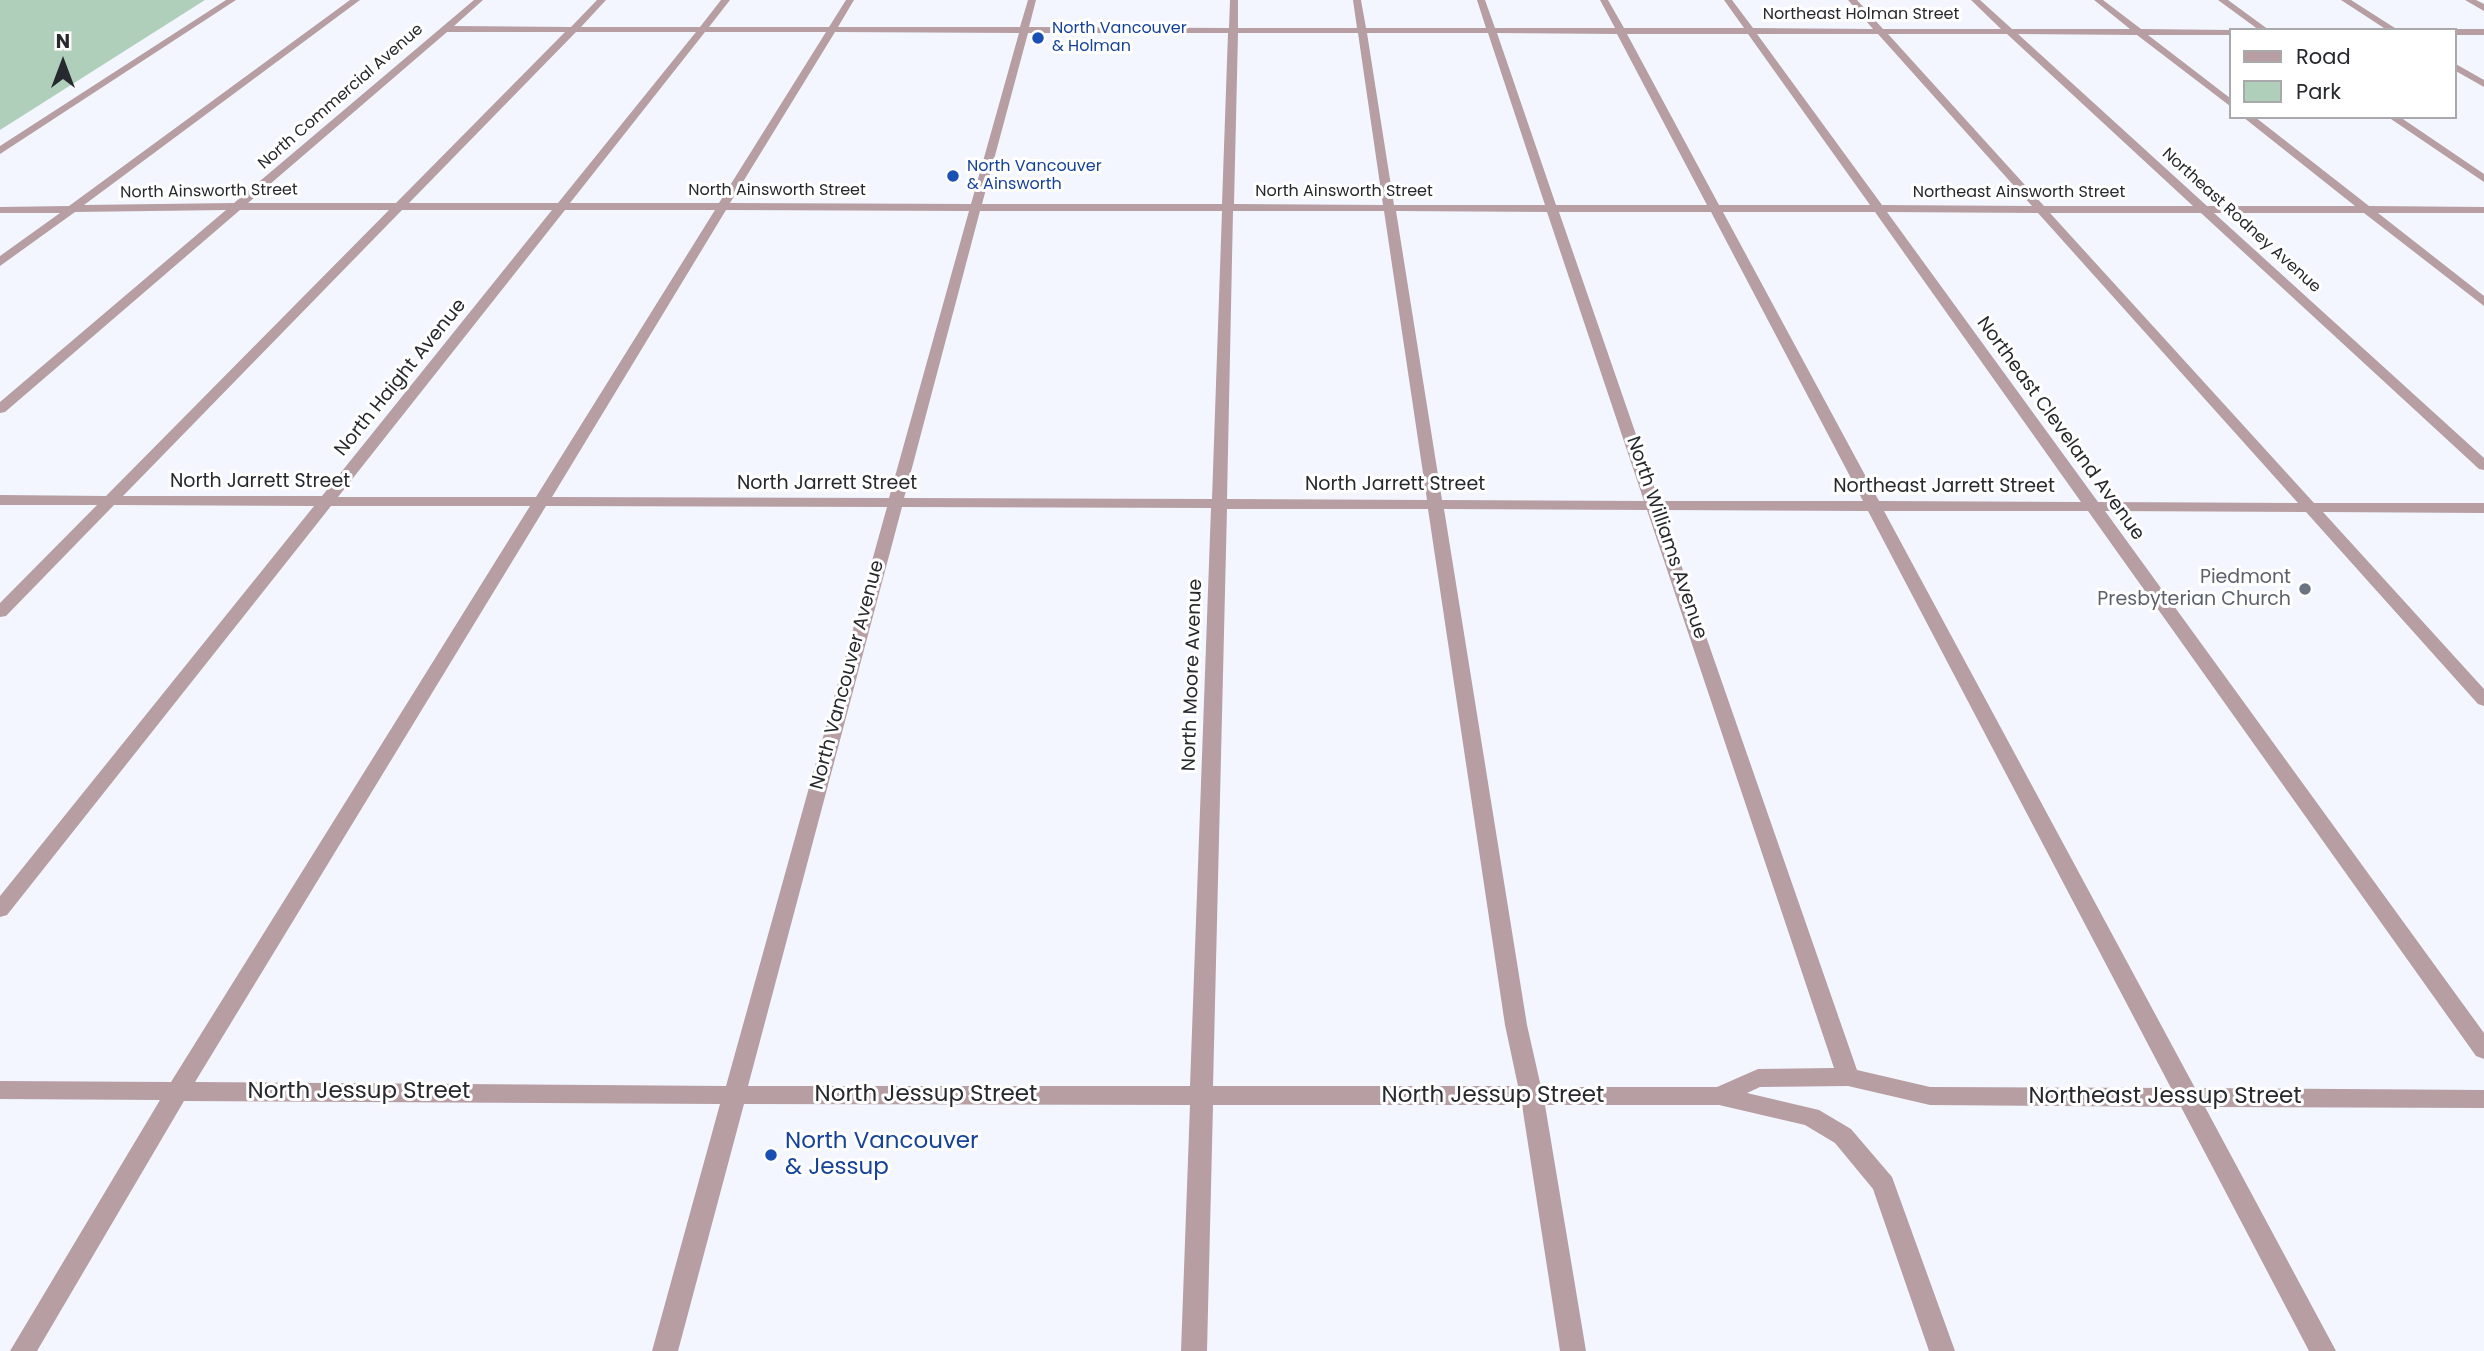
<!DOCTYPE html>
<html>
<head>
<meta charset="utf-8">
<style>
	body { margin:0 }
	#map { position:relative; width:2484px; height:1351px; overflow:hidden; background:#f3f6ff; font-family:Poppins,sans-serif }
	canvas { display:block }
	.legend { position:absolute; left:2229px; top:28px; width:228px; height:91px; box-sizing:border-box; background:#fff; border:2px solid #a9a9ab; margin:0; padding:9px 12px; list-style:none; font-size:21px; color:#28292e }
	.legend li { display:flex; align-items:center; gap:14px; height:35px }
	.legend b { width:35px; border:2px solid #a9a9ab }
	.north { position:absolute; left:28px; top:28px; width:70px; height:70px; -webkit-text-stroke:5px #fff; paint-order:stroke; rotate:0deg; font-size:19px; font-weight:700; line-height:28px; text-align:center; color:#28292e }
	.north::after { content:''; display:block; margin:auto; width:24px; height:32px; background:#28292e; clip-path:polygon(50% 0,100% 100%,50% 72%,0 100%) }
</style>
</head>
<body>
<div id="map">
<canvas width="2484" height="1351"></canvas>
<ul class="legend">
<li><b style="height:9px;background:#b69ea2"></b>Road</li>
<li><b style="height:19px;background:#afcfba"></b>Park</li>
</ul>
<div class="north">N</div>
</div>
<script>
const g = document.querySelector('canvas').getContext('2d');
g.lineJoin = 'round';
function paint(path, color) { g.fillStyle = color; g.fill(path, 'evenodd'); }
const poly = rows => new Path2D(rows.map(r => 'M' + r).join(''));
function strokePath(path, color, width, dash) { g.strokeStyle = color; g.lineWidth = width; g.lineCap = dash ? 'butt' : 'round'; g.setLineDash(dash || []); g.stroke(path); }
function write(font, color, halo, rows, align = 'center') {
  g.font = font + ' Poppins,sans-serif'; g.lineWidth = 6; g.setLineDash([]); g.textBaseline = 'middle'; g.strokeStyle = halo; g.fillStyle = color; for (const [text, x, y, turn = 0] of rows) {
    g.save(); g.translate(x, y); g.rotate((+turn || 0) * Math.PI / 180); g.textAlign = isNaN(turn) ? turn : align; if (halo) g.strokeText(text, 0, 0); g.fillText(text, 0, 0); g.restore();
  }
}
paint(poly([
	[0,0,205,0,0,130]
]), '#afcfba');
paint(poly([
	[226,0,236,0,0,154,0,146,226,0],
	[350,0,360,0,84,205,234,203,474,0,483,0,454,26,571,27,597,0,606,0,581,27,700,27,721,0,730,0,709,27,829,27,846,0,854,0,838,27,1020,27,1028,0,1036,0,1029,27,1229,28,1230,0,1238,0,1238,28,1357,28,1353,0,1361,0,1366,28,1486,28,1477,0,1485,0,1495,28,1615,28,1600,0,1608,0,1624,28,1744,28,1724,0,1732,0,1753,28,1873,29,1848,0,1857,0,1883,29,2001,29,1971,0,1980,0,2012,29,2130,29,2094,0,2103,0,2141,29,2232,30,2230,35,2148,35,2230,98,2230,106,2137,35,2018,34,2207,206,2355,206,2243,117,2255,117,2369,206,2484,207,2484,213,2378,213,2484,296,2484,306,2364,213,2214,213,2484,458,2484,470,2479,469,2201,213,2050,213,2314,503,2484,503,2484,513,2323,512,2484,689,2484,706,2478,704,2306,512,2105,511,2484,1033,2484,1059,2476,1056,2088,511,1884,511,2195,1088,2484,1090,2484,1108,2205,1107,2336,1351,2309,1351,2181,1107,1930,1105,1848,1086,1760,1087,1747,1093,1819,1110,1851,1129,1892,1177,1955,1351,1929,1351,1873,1189,1835,1143,1805,1125,1719,1105,1545,1105,1586,1351,1560,1351,1522,1105,1213,1105,1207,1351,1181,1351,1190,1105,744,1104,678,1351,652,1351,720,1104,184,1101,37,1351,10,1351,160,1100,0,1099,0,1081,171,1082,530,506,331,506,7,915,0,917,0,896,314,506,114,505,6,616,0,617,0,603,97,505,0,505,0,495,106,496,389,210,240,210,5,412,0,413,0,402,226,210,75,212,0,266,0,256,60,213,0,213,0,207,69,206,350,0],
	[447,32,565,32,396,203,248,203,447,32],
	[576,32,696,32,558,203,409,203,576,32],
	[705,32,826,32,719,203,570,203,705,32],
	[835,32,1019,33,971,204,730,203,835,32],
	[1028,33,1228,33,1222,204,982,204,1028,33],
	[1238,33,1358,33,1383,205,1234,204,1238,33],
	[1367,33,1488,33,1545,205,1394,205,1367,33],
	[1497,33,1617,34,1707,205,1556,205,1497,33],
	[1627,34,1748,34,1870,205,1719,205,1627,34],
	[1757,34,1878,34,2032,206,1882,205,1757,34],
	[1888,34,2007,34,2193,206,2044,206,1888,34],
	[402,210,552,210,322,496,123,496,402,210],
	[565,210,715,210,536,497,338,497,565,210],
	[726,210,969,211,889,498,552,497,726,210],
	[980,211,1222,211,1212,499,904,498,980,211],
	[1233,211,1384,211,1427,500,1227,499,1233,211],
	[1396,211,1547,212,1644,501,1442,500,1396,211],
	[1559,212,1711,212,1863,501,1659,501,1559,212],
	[1723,212,1875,212,2081,502,1879,501,1723,212],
	[1887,212,2038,213,2298,503,2098,502,1887,212],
	[546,506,887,507,726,1086,195,1082,546,506],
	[902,507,1211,508,1190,1086,748,1086,902,507],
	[1227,509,1428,509,1505,1025,1518,1086,1213,1086,1227,509],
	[1444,509,1647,510,1834,1068,1758,1069,1717,1087,1541,1087,1527,1025,1444,509],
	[1662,510,1868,511,2171,1088,1930,1087,1857,1070,1662,510],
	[2218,0,2228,0,2269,30,2259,30,2218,0],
	[2341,0,2351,0,2398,30,2387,30,2341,0],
	[2465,0,2476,0,2484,4,2484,11,2465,0],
	[2454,29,2484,29,2484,35,2454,35,2454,29],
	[2454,63,2484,80,2484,87,2454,70,2454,63],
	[2388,117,2400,117,2484,174,2484,182,2388,117]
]), '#b69ea2');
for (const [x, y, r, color] of [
	[1038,38,7,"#1a4fb4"],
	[953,176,7,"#1a4fb4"],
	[2305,589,7,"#6b7280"],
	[771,1155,7,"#1a4fb4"]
]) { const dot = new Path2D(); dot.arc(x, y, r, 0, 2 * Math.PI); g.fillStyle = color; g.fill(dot); strokePath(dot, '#fff', 2.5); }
write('16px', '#28292e', '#fff', [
	["Northeast Holman Street",1861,15],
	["North Commercial Avenue",341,97,-41],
	["North Ainsworth Street",777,191],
	["North Ainsworth Street",209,192,-1],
	["North Ainsworth Street",1344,192],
	["Northeast Ainsworth Street",2019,193],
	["Northeast Rodney Avenue",2241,221,42]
]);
write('16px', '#164399', '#fff', [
	["North Vancouver",1052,29],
	["& Holman",1052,47],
	["North Vancouver",967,167],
	["& Ainsworth",967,185]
], 'left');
write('19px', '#28292e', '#fff', [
	["North Haight Avenue",401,378,-51],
	["Northeast Cleveland Avenue",2060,429,54],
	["North Jarrett Street",260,482],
	["North Jarrett Street",827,484],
	["North Jarrett Street",1395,485],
	["Northeast Jarrett Street",1944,487],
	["North Williams Avenue",1666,538,71],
	["North Vancouver Avenue",848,675,-75],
	["North Moore Avenue",1193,675,-88]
]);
write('19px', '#5b616d', '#fff', [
	["Piedmont",2291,578],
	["Presbyterian Church",2291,600]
], 'right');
write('23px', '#28292e', '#fff', [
	["North Jessup Street",359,1092],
	["North Jessup Street",926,1095],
	["North Jessup Street",1493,1096],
	["Northeast Jessup Street",2165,1097]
]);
write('23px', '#164399', '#fff', [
	["North Vancouver",785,1142],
	["& Jessup",785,1168]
], 'left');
</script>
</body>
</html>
